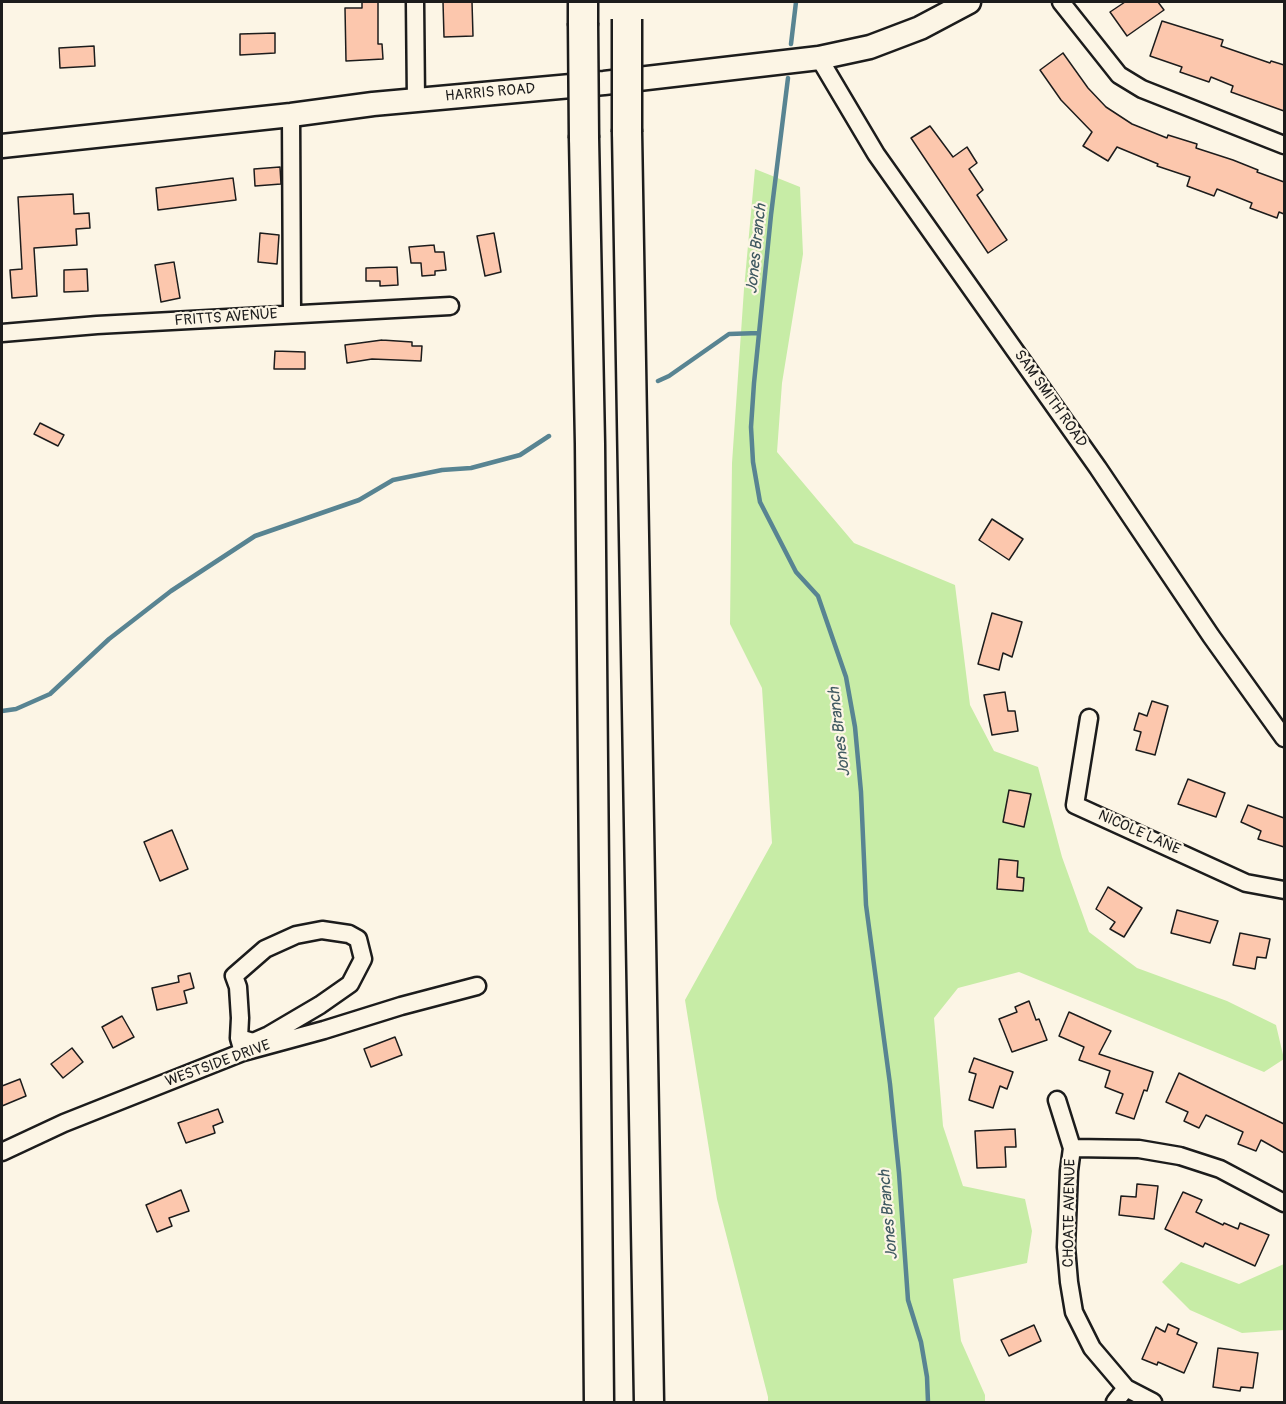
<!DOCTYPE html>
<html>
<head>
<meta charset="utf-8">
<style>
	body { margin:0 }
	#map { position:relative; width:1286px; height:1404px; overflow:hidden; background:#fcf5e5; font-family:Pangolin,sans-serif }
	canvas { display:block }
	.frame { position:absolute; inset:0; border:3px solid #1c1c1c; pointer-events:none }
</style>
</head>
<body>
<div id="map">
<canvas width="1286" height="1404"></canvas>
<div class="frame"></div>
</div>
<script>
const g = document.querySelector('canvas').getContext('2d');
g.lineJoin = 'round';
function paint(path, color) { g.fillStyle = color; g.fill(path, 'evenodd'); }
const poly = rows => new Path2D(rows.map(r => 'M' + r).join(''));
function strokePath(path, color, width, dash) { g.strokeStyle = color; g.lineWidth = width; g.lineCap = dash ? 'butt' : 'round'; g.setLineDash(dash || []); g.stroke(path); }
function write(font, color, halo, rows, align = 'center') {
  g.font = font + ' Pangolin,sans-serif'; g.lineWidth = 4.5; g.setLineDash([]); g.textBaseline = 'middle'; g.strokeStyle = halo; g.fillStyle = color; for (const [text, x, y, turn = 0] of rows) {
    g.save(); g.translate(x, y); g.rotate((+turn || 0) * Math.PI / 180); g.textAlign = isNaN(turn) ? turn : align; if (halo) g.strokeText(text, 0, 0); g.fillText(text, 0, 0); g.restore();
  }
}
paint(poly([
	[755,169,800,187,803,254,782,383,777,452,854,543,955,585,970,705,994,751,1038,767,1062,857,1089,932,1137,968,1227,1001,1276,1025,1284,1059,1264,1072,1019,972,958,988,934,1018,943,1126,963,1186,1025,1199,1032,1231,1027,1263,953,1279,961,1341,985,1395,985,1402,768,1402,768,1397,717,1199,685,1000,772,843,762,688,730,624,732,463,744,289],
	[1181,1262,1239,1284,1284,1264,1284,1330,1242,1333,1190,1310,1162,1282]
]), '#c7eca6');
strokePath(poly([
	[791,44,796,2],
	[788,78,771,215,754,383,751,427,753,462,760,502,796,572,818,596,846,677,855,727,861,792,866,905,890,1084,899,1173,908,1300,921,1342,927,1377,928,1402],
	[658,381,669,376,729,334,759,333],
	[2,711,16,709,50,694,109,639,171,591,255,536,359,500,393,480,442,470,471,468,520,455,549,436]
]), '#588492', 4.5);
const building = poly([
	[362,2,378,2,378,44,382,44,383,59,346,61,345,8,362,8,362,2],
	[443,2,472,2,473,36,444,37,443,2],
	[1125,2,1158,2,1164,10,1127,36,1110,12,1125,2],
	[1162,21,1223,40,1221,46,1270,63,1271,61,1284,65,1284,111,1231,92,1233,86,1211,77,1209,82,1180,72,1182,67,1150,56,1162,21],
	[275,33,275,53,240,55,240,34,275,33],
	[94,46,95,66,60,68,59,48,94,46],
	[1063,53,1088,88,1106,107,1132,124,1167,138,1168,135,1197,144,1196,148,1233,160,1258,170,1257,172,1284,182,1284,214,1279,212,1277,218,1250,208,1252,203,1217,189,1214,196,1187,186,1190,177,1157,166,1158,164,1117,147,1108,161,1083,146,1092,132,1061,100,1040,70,1063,53],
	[930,126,953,157,967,147,977,163,969,169,983,190,977,195,1007,240,988,253,911,138,930,126],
	[280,167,281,184,255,186,254,169,280,167],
	[233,178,236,200,158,210,156,188,233,178],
	[73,194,74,214,89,213,90,228,76,229,77,245,34,248,37,296,12,298,10,270,22,269,18,197,73,194],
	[260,233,279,235,277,264,258,262,260,233],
	[494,233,501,272,485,276,477,236,494,233],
	[434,245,435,252,444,252,446,270,435,271,435,275,422,276,421,263,411,263,409,247,434,245],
	[174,262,180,298,161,302,155,265,174,262],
	[397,267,398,285,380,286,380,281,366,281,366,268,397,267],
	[87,269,88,291,64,292,64,270,87,269],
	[382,340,412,342,412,346,422,346,421,361,372,359,347,363,345,345,382,340],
	[275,351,305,352,305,369,274,369,275,351],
	[40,423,64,435,58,446,34,434,40,423],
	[992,519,1023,539,1009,560,979,540,992,519],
	[992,613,1022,622,1012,657,1003,653,999,670,978,664,992,613],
	[1005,692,1008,711,1015,711,1018,731,992,735,984,695,1005,692],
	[1152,701,1168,706,1155,755,1136,750,1141,732,1134,730,1139,713,1147,716,1152,701],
	[1188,779,1225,793,1216,817,1178,804,1188,779],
	[1009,790,1031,794,1024,827,1003,822,1009,790],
	[1248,805,1284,818,1284,847,1258,839,1261,831,1241,822,1248,805],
	[172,830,188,869,160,881,144,842,172,830],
	[999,859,1018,861,1017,877,1024,878,1023,891,997,889,999,859],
	[1108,887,1142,908,1124,937,1110,929,1115,922,1096,909,1108,887],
	[1177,910,1218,921,1210,943,1171,933,1177,910],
	[1240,933,1270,939,1266,958,1257,957,1255,969,1233,965,1240,933],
	[190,973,194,988,184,991,187,1003,157,1010,152,988,179,982,178,976,190,973],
	[1029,1001,1036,1020,1039,1019,1047,1040,1012,1052,999,1019,1017,1012,1015,1007,1029,1001],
	[1069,1012,1111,1031,1099,1054,1153,1072,1147,1091,1144,1090,1134,1119,1116,1113,1123,1094,1105,1087,1110,1071,1079,1060,1084,1047,1059,1036,1069,1012],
	[122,1016,134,1037,113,1048,102,1027,122,1016],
	[395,1037,402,1055,371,1067,364,1049,395,1037],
	[72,1048,83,1062,63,1078,51,1064,72,1048],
	[974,1058,1013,1072,1007,1089,1000,1086,993,1108,969,1100,976,1074,969,1072,974,1058],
	[1179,1073,1284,1124,1284,1153,1261,1140,1256,1151,1238,1144,1243,1132,1206,1115,1199,1128,1184,1121,1188,1112,1166,1102,1179,1073],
	[20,1079,26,1096,2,1106,2,1086,20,1079],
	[218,1109,223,1122,213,1126,215,1133,186,1143,178,1123,218,1109],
	[1015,1129,1016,1147,1005,1147,1006,1167,977,1168,975,1131,1015,1129],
	[1137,1184,1158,1186,1154,1219,1119,1215,1121,1196,1136,1197,1137,1184],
	[181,1190,189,1211,169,1218,172,1226,157,1232,146,1205,181,1190],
	[1183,1192,1202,1200,1196,1212,1223,1225,1224,1223,1238,1229,1240,1223,1269,1235,1255,1266,1205,1243,1203,1247,1165,1229,1183,1192],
	[1168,1324,1179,1329,1177,1334,1197,1343,1184,1373,1158,1362,1157,1365,1142,1359,1156,1327,1165,1332,1168,1324],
	[1034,1325,1041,1341,1009,1356,1001,1340,1034,1325],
	[1218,1348,1258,1353,1253,1388,1241,1387,1240,1391,1213,1387,1218,1348]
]);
paint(building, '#fcc7ad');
strokePath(building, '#1c1c1c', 1.5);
const street = poly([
	[415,2,416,100],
	[1061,2,1119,75,1142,89,1284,145],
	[819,58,876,154,1098,468,1211,636,1284,738],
	[291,115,292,314],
	[2,333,97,325,450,306],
	[1089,718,1075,805,1246,883,1284,890],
	[239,1038,253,1042,269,1035,320,1005,350,984,363,959,358,939,349,934,322,930,296,935,265,949,234,976,238,987,240,1018,239,1038,243,1052],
	[1057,1100,1072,1148,1069,1171,1066,1247,1069,1282,1074,1312,1092,1348,1126,1388,1153,1402],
	[1072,1148,1139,1149,1180,1156,1220,1169,1284,1203],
	[2,1152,64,1123,243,1052,324,1030,401,1006,477,986],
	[1115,1402,1126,1388]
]);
const secondary = poly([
	[2,146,291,115,373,104,604,83,819,58,870,47,920,28,969,2]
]);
const highway = poly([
	[583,23,583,2],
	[627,132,649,1402],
	[584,138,590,444,599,1402]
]);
strokePath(street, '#1c1c1c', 21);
strokePath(secondary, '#1c1c1c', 27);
strokePath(highway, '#1c1c1c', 33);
strokePath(street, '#fcf5e5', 16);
strokePath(secondary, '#fcf5e5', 22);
strokePath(highway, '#fcf5e5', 28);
const highwayBridge = poly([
	[627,19,627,132],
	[583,23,584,138]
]);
strokePath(highwayBridge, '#1c1c1c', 33, []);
strokePath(highwayBridge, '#fcf5e5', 28);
write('15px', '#1c1c1c', '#fcf5e5', [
	["HARRIS ROAD",490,93,-5],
	["FRITTS AVENUE",226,318,-4],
	["SAM SMITH ROAD",1050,399,55],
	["NICOLE LANE",1139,833,24],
	["WESTSIDE DRIVE",218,1064,-20],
	["CHOATE AVENUE",1070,1213,-89]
]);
write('italic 16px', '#3f5961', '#fcf5e5', [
	["Jones Branch",757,249,-84],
	["Jones Branch",840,732,-97],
	["Jones Branch",889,1215,-95]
]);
</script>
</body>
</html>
